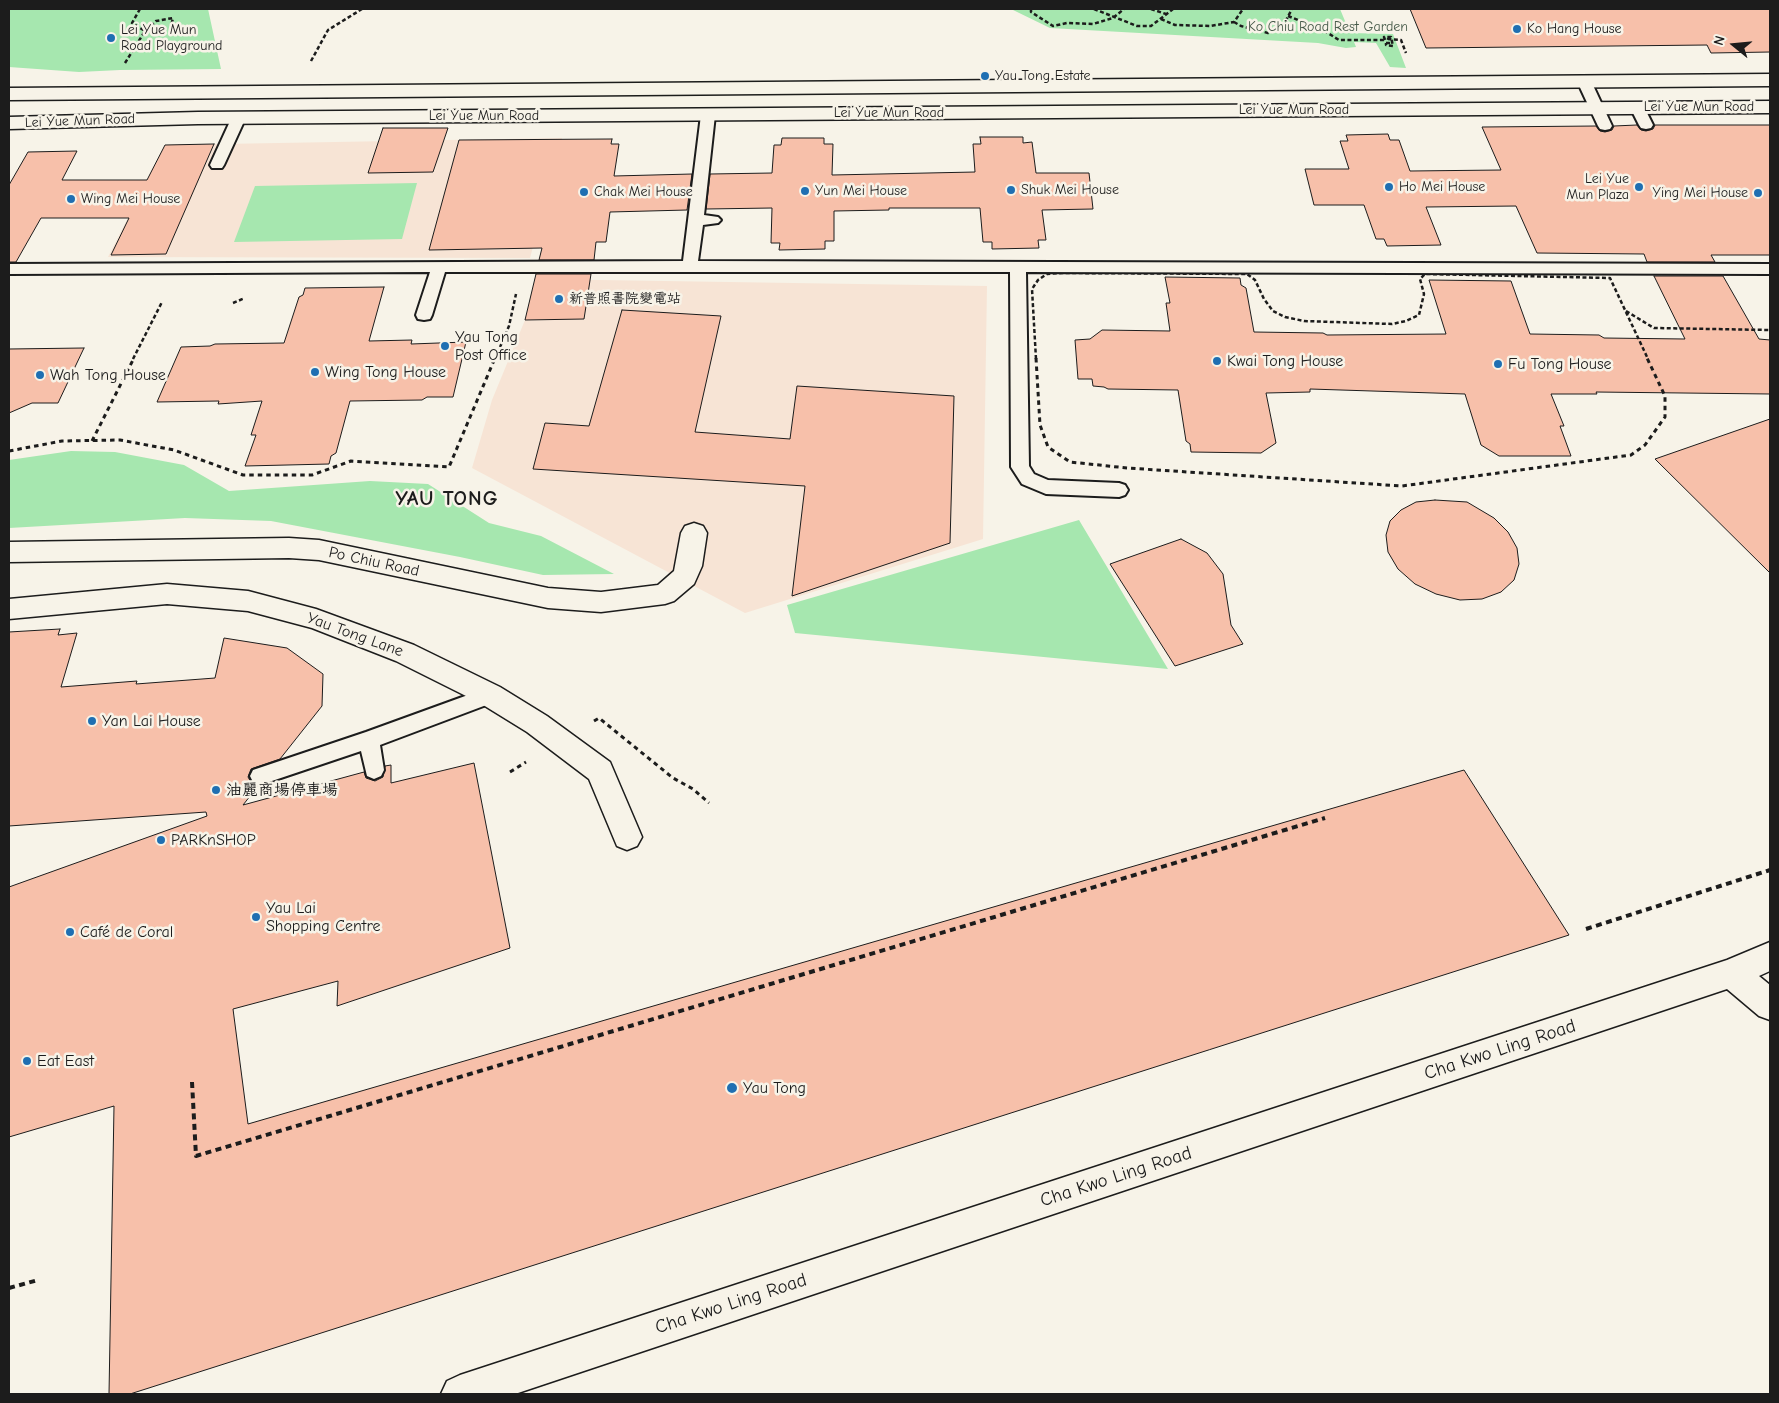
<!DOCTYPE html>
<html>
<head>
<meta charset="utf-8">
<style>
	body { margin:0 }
	#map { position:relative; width:1779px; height:1403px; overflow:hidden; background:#f7f3e8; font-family:"Comic Neue",sans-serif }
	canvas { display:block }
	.frame { position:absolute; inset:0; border:10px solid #1c1c1c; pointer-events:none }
	.north { position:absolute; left:1709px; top:20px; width:50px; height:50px; -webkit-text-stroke:4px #f7f3e8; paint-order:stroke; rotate:287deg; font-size:14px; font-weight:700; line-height:20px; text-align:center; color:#1c1c1c }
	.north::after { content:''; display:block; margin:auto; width:18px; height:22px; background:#1c1c1c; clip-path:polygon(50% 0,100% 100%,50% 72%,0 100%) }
</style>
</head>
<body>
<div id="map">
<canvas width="1779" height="1403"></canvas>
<div class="frame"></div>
<div class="north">N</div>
</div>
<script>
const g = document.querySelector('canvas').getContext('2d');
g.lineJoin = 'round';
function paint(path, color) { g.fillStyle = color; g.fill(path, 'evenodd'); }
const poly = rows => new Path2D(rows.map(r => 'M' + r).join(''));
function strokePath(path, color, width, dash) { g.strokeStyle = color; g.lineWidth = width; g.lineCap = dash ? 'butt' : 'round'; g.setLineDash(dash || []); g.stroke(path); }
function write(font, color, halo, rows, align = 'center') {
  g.font = font + ' "Comic Neue","LXGW WenKai TC",sans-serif'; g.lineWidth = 5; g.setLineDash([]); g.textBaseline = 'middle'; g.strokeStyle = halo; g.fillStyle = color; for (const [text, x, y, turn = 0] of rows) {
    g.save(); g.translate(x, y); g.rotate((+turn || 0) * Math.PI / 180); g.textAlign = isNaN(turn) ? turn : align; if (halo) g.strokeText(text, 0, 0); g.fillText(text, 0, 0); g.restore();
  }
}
paint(poly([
	[562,138,530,258,108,257,165,145],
	[535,279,987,286,983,539,745,613,472,468,492,400,525,320]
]), '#f7e4d5');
paint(poly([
	[9,9,208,9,221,69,120,70,79,72,9,67],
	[1011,9,1340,9,1350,33,1393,34,1406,68,1390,67,1376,43,1354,42,1356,47,1346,48,1318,43,1050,28],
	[417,183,402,239,234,242,255,186],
	[71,451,115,452,184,465,229,491,370,481,428,484,489,523,541,536,614,574,543,575,460,557,271,521,185,518,9,528,9,460],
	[1079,520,1168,669,795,633,787,605]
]), '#a6e7af');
const building = poly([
	[1410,9,1770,9,1770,52,1711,53,1707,45,1426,48,1410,9],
	[1637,125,1641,130,1646,131,1653,129,1655,125,1770,125,1770,255,1711,255,1715,262,1647,262,1644,254,1537,253,1516,206,1426,207,1441,245,1387,246,1384,239,1376,239,1364,205,1314,205,1305,169,1349,169,1340,141,1348,141,1346,135,1388,134,1390,140,1399,140,1410,171,1501,170,1482,127,1596,126,1600,131,1605,132,1612,130,1614,126,1637,125],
	[383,128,448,128,433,172,368,173,383,128],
	[980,137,1023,137,1023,143,1032,142,1036,173,1089,173,1093,209,1042,210,1046,240,1038,240,1039,248,992,249,992,242,983,242,980,208,889,208,889,210,834,211,834,241,825,241,825,249,779,250,780,243,771,243,772,208,706,209,710,174,772,173,774,145,781,145,782,138,824,138,824,144,833,144,832,175,975,172,973,144,981,144,980,137],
	[612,139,611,144,619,144,614,176,692,174,687,210,610,212,606,242,596,242,594,260,539,260,542,248,429,250,459,140,612,139],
	[214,144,166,254,111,255,129,218,41,218,16,262,9,262,9,185,28,152,77,151,62,180,147,180,165,145,214,144],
	[536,274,591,274,584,319,525,320,536,274],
	[1654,276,1723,276,1759,339,1770,340,1770,394,1596,392,1597,394,1551,394,1564,426,1560,426,1571,456,1499,456,1481,445,1465,394,1310,389,1310,392,1266,393,1276,443,1261,453,1191,452,1190,444,1186,441,1178,390,1108,389,1104,387,1093,386,1092,379,1078,379,1075,340,1090,339,1102,330,1170,331,1166,303,1170,303,1165,277,1240,278,1241,285,1246,288,1254,332,1323,333,1327,335,1446,334,1429,280,1511,281,1530,334,1599,335,1604,338,1685,339,1654,276],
	[384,287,369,341,412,340,411,344,466,342,453,397,427,397,422,400,350,401,336,453,331,456,329,464,245,466,256,435,251,435,262,401,218,404,219,401,157,402,181,347,210,346,215,344,284,343,299,297,303,295,305,288,384,287],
	[622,310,721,316,695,432,790,439,797,386,954,396,950,543,792,596,805,486,533,469,545,423,589,426,622,310],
	[84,348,58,403,32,403,9,413,9,349,84,348],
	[1770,419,1770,573,1655,459,1770,419],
	[1435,500,1467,502,1494,518,1508,532,1517,548,1519,564,1514,580,1501,592,1482,599,1460,600,1436,594,1415,584,1398,569,1388,552,1386,535,1390,521,1401,510,1416,502,1435,500],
	[1181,539,1207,553,1223,574,1231,625,1243,644,1175,666,1110,564,1181,539],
	[60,629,58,635,77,633,61,687,137,681,136,684,215,678,224,638,287,648,323,674,322,706,280,759,251,769,248,777,252,784,258,786,243,805,364,772,366,778,375,781,383,777,385,766,391,765,391,783,474,763,510,948,337,1006,338,981,233,1009,248,1124,1464,770,1569,935,130,1394,109,1394,114,1106,9,1137,9,887,207,816,206,812,9,826,9,632,60,629]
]);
paint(building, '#f7c0aa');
strokePath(building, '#1c1c1c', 1);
const lane = poly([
	[1584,77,1591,81,1612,126,1610,129,1605,130,1600,129,1598,126,1577,81,1584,77],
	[1637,103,1644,107,1653,125,1651,128,1646,129,1641,128,1639,125,1630,107,1637,103],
	[708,111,713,112,715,115,704,215,718,217,721,220,718,223,703,225,698,261,1770,264,1770,274,1026,272,1029,466,1034,474,1048,480,1119,483,1125,485,1128,490,1125,495,1119,497,1046,494,1022,484,1011,467,1010,272,445,272,432,315,430,319,424,320,418,319,416,315,430,272,9,274,9,264,683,261,701,115,703,112,708,111],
	[239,113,244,114,246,117,224,165,222,168,212,168,210,165,232,117,234,114,239,113],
	[490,687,497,689,500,695,497,701,380,745,384,770,381,776,374,779,367,776,361,751,260,785,253,782,250,776,253,770,366,732,490,687]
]);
const street = poly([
	[694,523,703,526,707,533,702,566,694,584,674,601,665,604,601,612,548,608,319,560,289,558,9,562,9,542,289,538,319,540,548,588,601,592,658,585,674,571,681,533,685,526,694,523],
	[167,584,248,591,316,609,414,645,500,687,547,716,610,762,642,837,637,846,627,850,617,846,589,779,527,732,480,703,396,661,312,628,248,611,167,604,9,619,9,599,167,584]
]);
const secondary = poly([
	[1770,74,1770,86,9,100,9,88,1770,74],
	[1770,101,1770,113,198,124,9,129,9,117,198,112,1770,101],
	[1770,942,1770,971,1759,976,1770,985,1770,1020,1759,1016,1727,989,515,1394,441,1394,447,1381,460,1375,1727,960,1770,942]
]);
strokePath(lane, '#1c1c1c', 4);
strokePath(street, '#1c1c1c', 3);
strokePath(secondary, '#1c1c1c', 3);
strokePath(poly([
	[140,9,132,23,145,31],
	[1031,9,1031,12,1053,26,1067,23,1093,24,1113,18,1124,9],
	[1094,9,1137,26,1151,26,1173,9],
	[1151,9,1166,14],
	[1288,16,1323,30,1339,40,1385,40],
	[1161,19,1175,25,1210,26,1234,22,1243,9],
	[1234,22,1241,26,1268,33,1282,28,1292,9],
	[1386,43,1389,43,1388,39,1401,40,1406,53],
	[311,61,328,30,362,9],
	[125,63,145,31,156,21,173,18,171,26],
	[233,303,245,298],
	[1626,311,1654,328,1770,330],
	[133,359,162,302],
	[495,359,509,326,516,294],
	[1036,359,1032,289,1038,280,1047,274,1062,273,1247,274,1255,280,1264,299,1273,311,1285,317,1304,321,1392,324,1406,321,1419,315,1424,294,1420,279,1425,274,1610,278,1648,359]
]), '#1c1c1c', 2.5, [4, 2.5]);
strokePath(poly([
	[1036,358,1040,425,1048,447,1070,462,1127,468,1402,486,1631,455,1645,445,1665,417,1665,396,1647,358],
	[92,441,134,358],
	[9,451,62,441,120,440,174,450,243,475,312,475,351,461,449,467,495,358],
	[594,721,599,718,673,778,693,789,709,803],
	[510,772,526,762]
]), '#1c1c1c', 3, [4.5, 4]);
strokePath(poly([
	[1586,929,1770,870],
	[192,1082,196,1156,1325,818],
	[9,1288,38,1280]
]), '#1c1c1c', 4, [6, 4.5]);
paint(lane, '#f7f3e8');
paint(street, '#f7f3e8');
paint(secondary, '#f7f3e8');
strokePath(poly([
	[1385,40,1384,37,1391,37,1393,46,1386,45,1386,43]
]), '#1c1c1c', 2.5, [4, 2.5]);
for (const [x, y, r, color] of [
	[1517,29,5,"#1f6fb2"],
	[111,38,5,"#1f6fb2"],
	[985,76,5,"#1f6fb2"],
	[1389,187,5,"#1f6fb2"],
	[1639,187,5,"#1f6fb2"],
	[1011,190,5,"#1f6fb2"],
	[805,191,5,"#1f6fb2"],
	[584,192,5,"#1f6fb2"],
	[1758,193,5,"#1f6fb2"],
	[71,199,5,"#1f6fb2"],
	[559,299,5,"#1f6fb2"],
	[445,346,5,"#1f6fb2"],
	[1217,361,5,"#1f6fb2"],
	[1498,364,5,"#1f6fb2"],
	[315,372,5,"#1f6fb2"],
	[40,375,5,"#1f6fb2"],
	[92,721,5,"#1f6fb2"],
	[216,790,5,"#1f6fb2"],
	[161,840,5,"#1f6fb2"],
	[256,917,5,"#1f6fb2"],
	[70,932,5,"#1f6fb2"],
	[27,1061,5,"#1f6fb2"],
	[732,1088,6,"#1f6fb2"]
]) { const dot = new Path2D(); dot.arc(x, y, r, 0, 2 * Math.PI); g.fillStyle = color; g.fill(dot); strokePath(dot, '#f7f3e8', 2); }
write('14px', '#455948', '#f7f3e8', [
	["Ko Chiu Road Rest Garden",1328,27]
]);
write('14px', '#1c1c1c', '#f7f3e8', [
	["Ko Hang House",1527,29],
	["Lei Yue Mun",121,30],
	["Road Playground",121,46],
	["Yau Tong Estate",995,76],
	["Lei Yue",1629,179,"right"],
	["Mun Plaza",1629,195,"right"],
	["Ho Mei House",1399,187],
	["Shuk Mei House",1021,190],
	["Yun Mei House",815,191],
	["Chak Mei House",594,192],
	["Ying Mei House",1748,193,"right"],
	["Wing Mei House",81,199],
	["新普照書院變電站",569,299]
], 'left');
write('14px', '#1c1c1c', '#f7f3e8', [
	["Lei Yue Mun Road",1699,107],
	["Lei Yue Mun Road",1294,110],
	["Lei Yue Mun Road",889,113],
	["Lei Yue Mun Road",484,116],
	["Lei Yue Mun Road",80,121,-2]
]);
write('16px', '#1c1c1c', '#f7f3e8', [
	["Yau Tong",455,337],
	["Post Office",455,355],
	["Kwai Tong House",1227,361],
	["Fu Tong House",1508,364],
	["Wing Tong House",325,372],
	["Wah Tong House",50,375],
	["Yan Lai House",102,721],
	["油麗商場停車場",226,790],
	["PARKnSHOP",171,840],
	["Yau Lai",266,908],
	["Shopping Centre",266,926],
	["Café de Coral",80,932],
	["Eat East",37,1061],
	["Yau Tong",743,1088]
], 'left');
write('16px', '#1c1c1c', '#f7f3e8', [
	["Po Chiu Road",374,562,12],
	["Yau Tong Lane",355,635,20]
]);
write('19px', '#1c1c1c', '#f7f3e8', [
	["Cha Kwo Ling Road",1500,1050,-18],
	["Cha Kwo Ling Road",1116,1177,-18],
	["Cha Kwo Ling Road",731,1304,-18]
]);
g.letterSpacing = '1px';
write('bold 21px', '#1c1c1c', '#f7f3e8', [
	["YAU TONG",447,499]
]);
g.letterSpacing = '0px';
</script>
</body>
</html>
